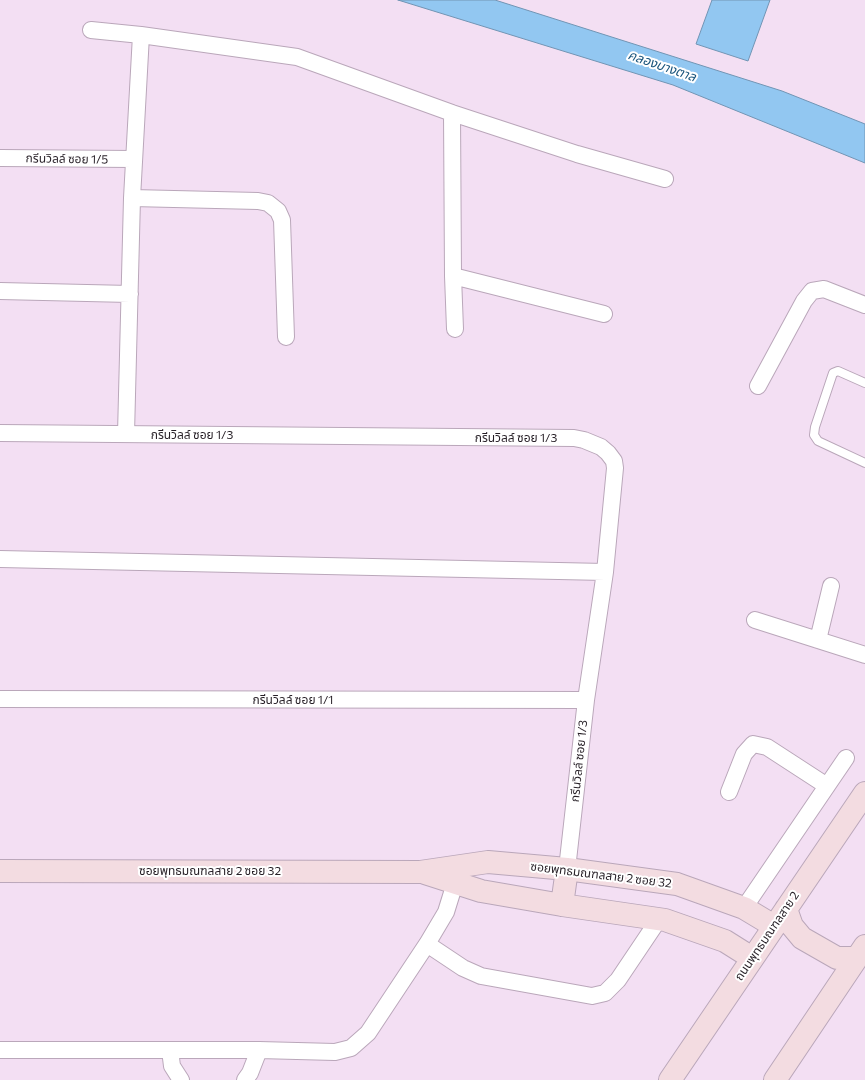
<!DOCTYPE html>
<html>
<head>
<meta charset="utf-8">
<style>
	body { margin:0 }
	canvas { display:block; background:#f3dff3 }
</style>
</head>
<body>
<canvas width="865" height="1080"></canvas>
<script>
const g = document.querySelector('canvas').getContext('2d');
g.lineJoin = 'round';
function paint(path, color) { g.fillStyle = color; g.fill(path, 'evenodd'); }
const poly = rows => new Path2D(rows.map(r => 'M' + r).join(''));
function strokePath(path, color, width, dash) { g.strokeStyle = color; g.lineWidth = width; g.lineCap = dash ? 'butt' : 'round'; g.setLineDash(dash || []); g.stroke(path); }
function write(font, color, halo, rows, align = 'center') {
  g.font = font + ' Commissioner,"Noto Sans Thai",sans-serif'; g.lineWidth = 4; g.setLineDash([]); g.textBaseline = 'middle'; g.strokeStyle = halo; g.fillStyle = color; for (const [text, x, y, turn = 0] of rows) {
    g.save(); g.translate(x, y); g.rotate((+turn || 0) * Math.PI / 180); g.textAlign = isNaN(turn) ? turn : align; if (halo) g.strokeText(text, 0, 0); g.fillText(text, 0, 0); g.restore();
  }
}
const water = poly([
	[398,0,495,0,782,91,865,124,865,163,673,85,398,0],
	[712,0,770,0,748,61,696,44,712,0]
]);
paint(water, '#92c7f1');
strokePath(water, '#7295b4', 1);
const lane = poly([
	[865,383,838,371,833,373,815,427,814,435,818,441,865,463]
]);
const street = poly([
	[91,30,141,35,297,57,452,113,577,154,665,179],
	[452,113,453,276,604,314],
	[0,158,134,159],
	[132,198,258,201,268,203,278,211,282,220,286,337],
	[453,276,455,329],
	[0,291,130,294],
	[758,386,804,301,812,291,824,289,865,305],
	[0,433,574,438,584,440,601,447,608,453,614,461,615,468,605,572,586,700,567,869],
	[126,434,132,198,141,35],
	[0,559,605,572],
	[755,620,865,655],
	[818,640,831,586],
	[0,699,586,700],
	[729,792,744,754,753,744,767,747,827,786],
	[744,908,846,758],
	[427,944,463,968,481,976,592,996,605,993,618,980,659,919],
	[0,1050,259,1050,335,1052,351,1048,368,1033,427,944,446,912,455,883],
	[170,1050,172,1066,181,1080],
	[245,1080,250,1073,259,1050]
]);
const secondary = poly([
	[0,871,420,872,488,862,567,869,677,884,744,908,774,926],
	[425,873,481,891,562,905,665,920,725,941,752,958],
	[562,905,567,869],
	[786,909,792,926,802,938,837,958,857,958],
	[670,1080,865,793],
	[775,1080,865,946]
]);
strokePath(lane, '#baa7ba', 10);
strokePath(street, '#baa7ba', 18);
strokePath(secondary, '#baa7ba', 24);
strokePath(lane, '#fff', 8);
strokePath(street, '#fff', 16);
strokePath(secondary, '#f3dce1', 22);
write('12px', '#261f26', '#fff', [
	["กรีนวิลล์ ซอย 1/5",67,159,1],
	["กรีนวิลล์ ซอย 1/3",192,435],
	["กรีนวิลล์ ซอย 1/3",516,438],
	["กรีนวิลล์ ซอย 1/1",293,700],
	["กรีนวิลล์ ซอย 1/3",579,761,-84],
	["ซอยพุทธมณฑลสาย 2 ซอย 32",210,871],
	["ซอยพุทธมณฑลสาย 2 ซอย 32",601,875,7],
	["ถนนพุทธมณฑลสาย 2",767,936,-56]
]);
write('italic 13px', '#1a557d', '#fff', [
	["คลองบางตาล",662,66,19]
]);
</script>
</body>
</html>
